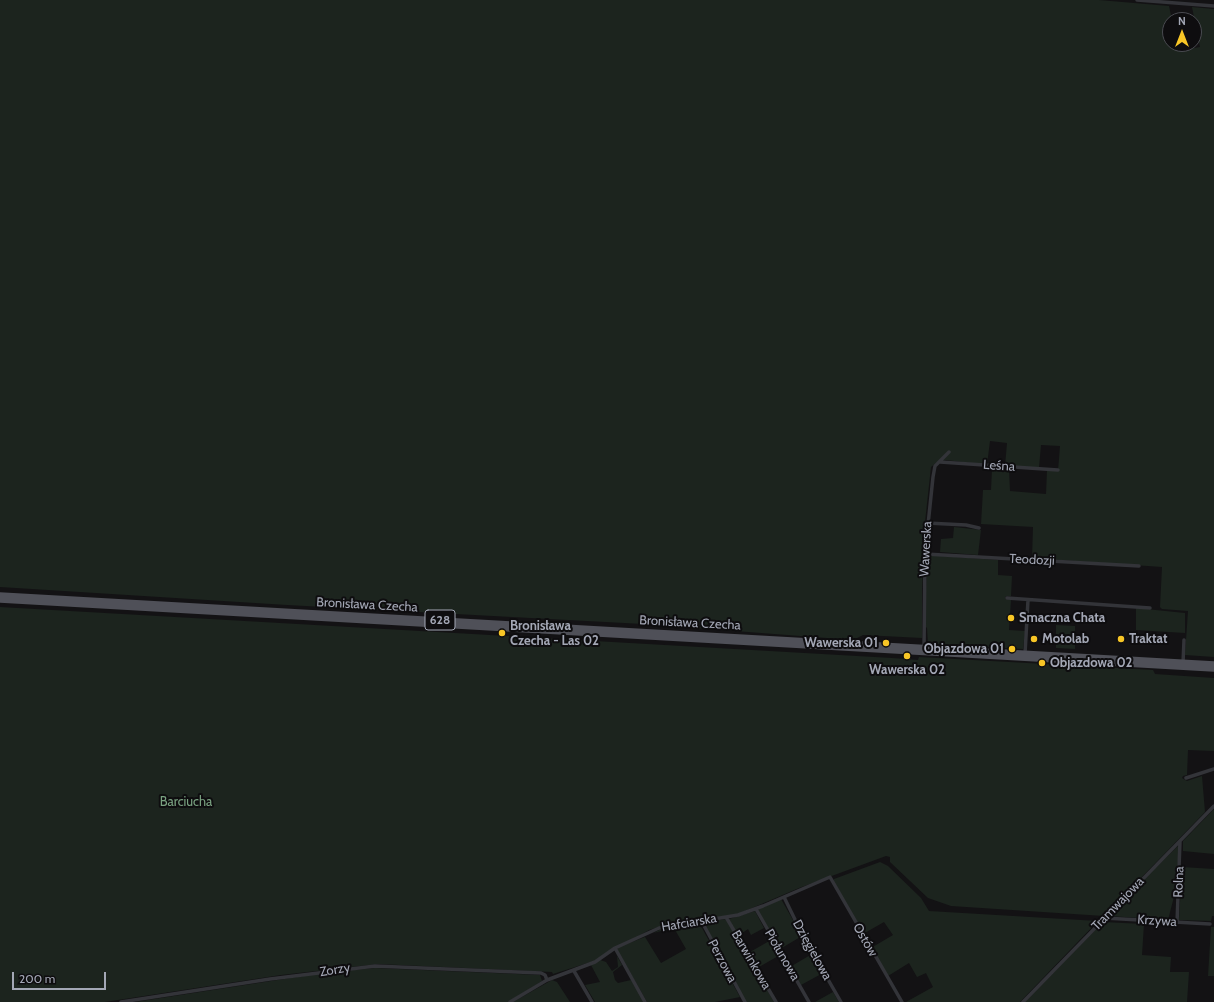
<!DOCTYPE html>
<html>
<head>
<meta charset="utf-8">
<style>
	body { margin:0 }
	#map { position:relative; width:1214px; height:1002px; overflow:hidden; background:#131214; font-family:Cabin,sans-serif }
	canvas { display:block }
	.north { position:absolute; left:1162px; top:12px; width:40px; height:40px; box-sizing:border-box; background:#0e0d0f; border:1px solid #4a4b51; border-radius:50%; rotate:0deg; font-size:11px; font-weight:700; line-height:16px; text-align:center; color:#a3a7b5 }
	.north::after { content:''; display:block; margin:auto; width:14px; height:18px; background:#f8c626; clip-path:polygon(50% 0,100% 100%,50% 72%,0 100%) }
	.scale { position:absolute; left:12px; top:972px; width:94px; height:18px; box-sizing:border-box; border:2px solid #a3a7b5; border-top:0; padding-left:5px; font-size:12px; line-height:14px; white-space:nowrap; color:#a3a7b5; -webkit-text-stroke:3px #0e0d0f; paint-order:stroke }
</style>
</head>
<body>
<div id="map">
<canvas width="1214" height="1002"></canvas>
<div class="north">N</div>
<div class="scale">200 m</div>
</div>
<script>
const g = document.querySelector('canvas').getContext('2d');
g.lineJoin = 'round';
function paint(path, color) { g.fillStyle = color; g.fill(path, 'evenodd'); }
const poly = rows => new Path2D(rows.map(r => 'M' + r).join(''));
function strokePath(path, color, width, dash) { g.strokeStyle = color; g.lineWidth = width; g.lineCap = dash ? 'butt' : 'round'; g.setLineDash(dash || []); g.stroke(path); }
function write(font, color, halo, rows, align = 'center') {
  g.font = font + ' Cabin,sans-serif'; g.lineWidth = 4; g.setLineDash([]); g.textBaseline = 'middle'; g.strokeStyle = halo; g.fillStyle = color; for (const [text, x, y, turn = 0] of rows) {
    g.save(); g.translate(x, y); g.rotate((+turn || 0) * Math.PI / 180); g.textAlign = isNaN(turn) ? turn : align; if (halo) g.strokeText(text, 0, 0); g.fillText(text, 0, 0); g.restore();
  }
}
paint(poly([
	[0,0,1099,0,1169,6,1172,20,1170,20,1170,44,1177,44,1178,51,1200,47,1192,7,1214,9,1214,657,1185,655,1188,611,1162,609,1160,607,1162,567,1032,558,1033,527,981,524,983,490,991,490,992,469,1009,469,1010,491,1046,494,1047,470,1058,471,1060,446,1041,445,1039,468,1005,466,1007,443,990,441,987,465,946,460,937,462,931,467,925,522,922,590,922,638,863,635,853,640,643,624,287,605,0,587],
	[954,527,981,530,978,555,940,552,941,539,953,538],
	[927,555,998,560,998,575,1012,576,1011,596,1006,596,1005,599,1011,600,1009,630,1025,631,1023,649,928,644,927,628,925,626],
	[0,607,892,658,918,660,919,657,1153,670,1155,674,1214,678,1214,751,1188,750,1187,775,1183,776,1182,778,1187,781,1202,776,1205,812,1104,916,951,906,928,898,890,862,890,857,886,856,799,888,738,914,661,926,649,930,594,961,553,974,552,972,378,964,281,975,105,1002,0,1002],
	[1136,608,1185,613,1185,633,1136,630],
	[1056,625,1075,626,1075,649,1056,648],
	[1214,809,1214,854,1183,851,1183,841],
	[1179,845,1176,889,1168,920,1110,916,1132,891],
	[880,862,888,866,921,898,929,911,1098,921,1020,1002,906,1002,933,987,926,973,917,977,909,963,888,976,871,948,893,935,884,922,863,934,834,882,834,879],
	[1182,867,1214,869,1214,916,1212,916,1211,921,1179,920],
	[781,899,802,936,780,949,757,910],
	[755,911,764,928,751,935,748,929,738,936,729,919],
	[726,919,774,1002,746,1002,703,922],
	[1103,922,1144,924,1142,955,1171,957,1170,972,1189,972,1187,1002,1025,1002],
	[690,923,696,924,702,928,740,997,715,1002,647,1002,616,948,645,937,661,963,686,949,674,928,653,933,664,928],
	[1211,927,1214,927,1214,976,1208,976],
	[771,940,780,955,759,967,750,952],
	[812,954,823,973,801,985,790,967],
	[617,956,622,965,613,972,615,980,618,983,631,980,645,1002,595,1002,585,985,600,982,591,965,600,960,606,962,612,971,618,967],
	[375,968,540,975,542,981,508,1002,135,1002,323,973],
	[552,980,557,982,570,1002,513,1002],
	[833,992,839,1002,815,1002]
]), '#1c241e');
strokePath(poly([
	[1137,0,1214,6],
	[940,462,1058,470],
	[927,523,966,525,979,528],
	[925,554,1139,566],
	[1007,598,1150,608],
	[924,649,925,554,933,477,935,466,949,452],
	[1025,654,1028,600],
	[1183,663,1184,640],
	[1186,778,1214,769],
	[784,897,803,936,841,1002],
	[756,909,809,1002],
	[726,917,776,1002],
	[1104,918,1210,924],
	[701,920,745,1002],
	[1177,923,1180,841],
	[615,948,645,1002],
	[574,971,592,1002],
	[121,1002,270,979,375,966,541,973,545,975,547,980],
	[510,1002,547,980,595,962,615,948,659,928,738,915,763,906,830,877,902,1002],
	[1023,1002,1214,806]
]), '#333439', 3.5);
strokePath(poly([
	[0,595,1214,664],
	[0,600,1214,669]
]), '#4f5058', 5.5);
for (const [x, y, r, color] of [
	[1011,618,4,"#f8c626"],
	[502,633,4,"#f8c626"],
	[1034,639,4,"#f8c626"],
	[1121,639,4,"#f8c626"],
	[886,643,4,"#f8c626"],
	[1012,649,4,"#f8c626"],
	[907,656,4,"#f8c626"],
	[1042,663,4,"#f8c626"]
]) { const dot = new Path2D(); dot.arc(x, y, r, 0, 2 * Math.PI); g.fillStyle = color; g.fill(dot); strokePath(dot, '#0e0d0f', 1.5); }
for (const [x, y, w] of [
	[440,620,30]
]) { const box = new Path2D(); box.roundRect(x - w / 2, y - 10, w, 20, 3); g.fillStyle = '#0e0d0f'; g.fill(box); strokePath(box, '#a3a7b5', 1); }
write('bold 12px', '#a3a7b5', null, [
	["628",440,620]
]);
write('13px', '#a3a7b5', '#0e0d0f', [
	["Leśna",999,466,4],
	["Wawerska",926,549,-87],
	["Teodozji",1032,560,3],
	["Bronisława Czecha",367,605,3],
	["Bronisława Czecha",690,623,3],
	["Rolna",1179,882,-88],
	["Tramwajowa",1118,904,-46],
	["Krzywa",1157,921,4],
	["Hafciarska",689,923,-10],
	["Ostów",865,940,60],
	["Dzięgielowa",812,950,61],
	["Piołunowa",782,955,60],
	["Barwinkowa",751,960,60],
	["Perzowa",722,961,62],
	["Zorzy",335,970,-9]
]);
write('bold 13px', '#a3a7b5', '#0e0d0f', [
	["Smaczna Chata",1019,618],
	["Bronisława",510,626],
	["Czecha - Las 02",510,641],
	["Motolab",1042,639],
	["Traktat",1129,639],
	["Wawerska 01",878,643,"right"],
	["Objazdowa 01",1004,649,"right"],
	["Objazdowa 02",1050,663],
	["Wawerska 02",907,670,"center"]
], 'left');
write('13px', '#79a180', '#0e0d0f', [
	["Barciucha",186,802]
]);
</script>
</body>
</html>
